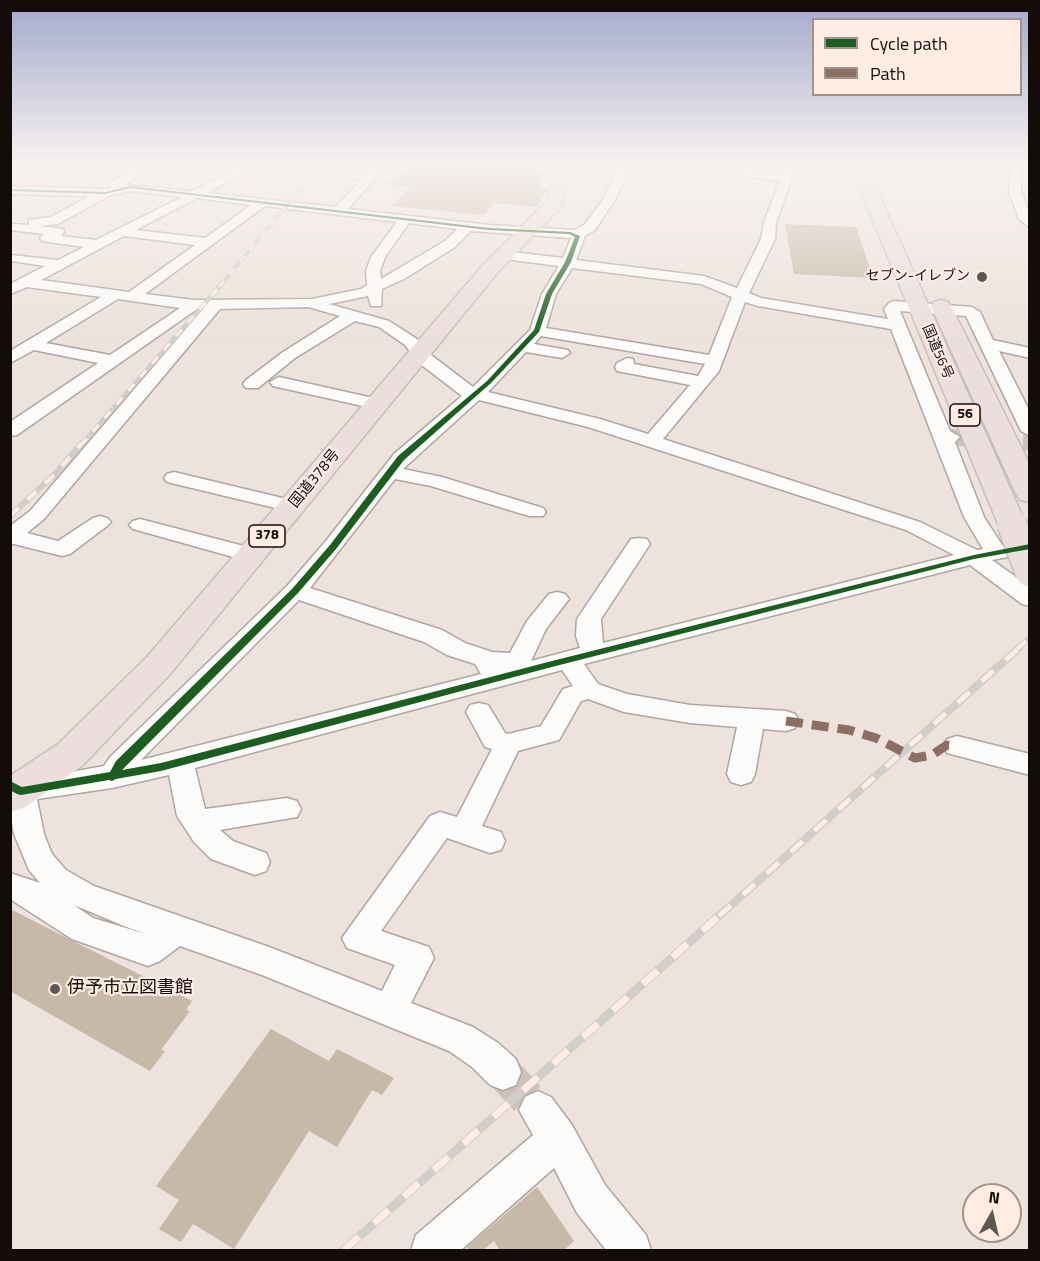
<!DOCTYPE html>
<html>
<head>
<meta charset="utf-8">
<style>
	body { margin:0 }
	#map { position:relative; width:1040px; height:1261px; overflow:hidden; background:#ede2dc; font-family:"Titillium Web",sans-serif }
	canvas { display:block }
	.frame { position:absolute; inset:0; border:12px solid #130c08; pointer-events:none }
	.legend { position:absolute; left:812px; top:18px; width:210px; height:78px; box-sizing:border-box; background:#ffede4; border:2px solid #a1938c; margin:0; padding:8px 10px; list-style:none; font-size:18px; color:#130c08 }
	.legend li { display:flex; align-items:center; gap:12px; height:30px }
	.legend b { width:30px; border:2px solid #a1938c }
	.north { position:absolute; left:962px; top:1183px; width:60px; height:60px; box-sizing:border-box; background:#ffede4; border:2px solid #a1938c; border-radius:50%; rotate:8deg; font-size:16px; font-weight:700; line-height:24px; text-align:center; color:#130c08 }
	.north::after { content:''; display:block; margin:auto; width:21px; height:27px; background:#5f5752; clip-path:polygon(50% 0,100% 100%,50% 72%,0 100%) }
</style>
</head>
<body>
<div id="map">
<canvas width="1040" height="1261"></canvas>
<div class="frame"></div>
<ul class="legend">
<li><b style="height:8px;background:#1b5e20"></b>Cycle path</li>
<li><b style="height:8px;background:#8d6e63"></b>Path</li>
</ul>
<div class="north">N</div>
</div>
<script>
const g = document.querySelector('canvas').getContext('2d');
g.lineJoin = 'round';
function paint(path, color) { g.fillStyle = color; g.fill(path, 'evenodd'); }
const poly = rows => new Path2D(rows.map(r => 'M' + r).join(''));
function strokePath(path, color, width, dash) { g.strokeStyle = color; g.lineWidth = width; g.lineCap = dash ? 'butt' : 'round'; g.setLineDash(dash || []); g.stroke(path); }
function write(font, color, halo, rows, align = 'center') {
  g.font = font + ' "Titillium Web","Noto Sans JP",sans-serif'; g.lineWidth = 4.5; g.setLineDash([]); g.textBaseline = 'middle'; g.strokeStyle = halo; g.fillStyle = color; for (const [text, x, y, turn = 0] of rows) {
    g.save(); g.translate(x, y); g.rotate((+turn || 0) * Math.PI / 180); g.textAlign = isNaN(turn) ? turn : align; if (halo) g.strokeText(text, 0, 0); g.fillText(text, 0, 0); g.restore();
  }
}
paint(poly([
	[409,165,536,165,533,169,551,170,538,187,549,188,537,207,494,203,484,215,391,206,411,187,386,185],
	[785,224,856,227,873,278,794,274],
	[10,909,192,1001,186,1010,190,1011,161,1050,165,1051,150,1071,10,991],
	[271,1029,329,1061,337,1049,394,1078,382,1095,372,1090,337,1147,309,1131,234,1249,193,1224,181,1242,159,1229,179,1200,156,1186],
	[537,1187,574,1241,563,1251,500,1251,494,1241,482,1251,469,1251,467,1247]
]), '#c8b8a7');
strokePath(poly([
	[951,437,1030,443]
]), '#ccc2bc', 16, [16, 8]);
strokePath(poly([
	[503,1072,538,1110]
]), '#ccc2bc', 36, [36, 18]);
const minor = poly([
	[12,165,26,165,10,174,12,165],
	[70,165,81,165,76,168,70,165],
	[139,165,152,165,125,185,193,191,243,165,257,165,208,193,336,207,362,179,325,174,325,170,368,173,376,165,387,165,348,209,489,225,575,230,585,224,604,198,619,165,630,165,616,198,595,230,585,236,576,260,704,276,737,288,761,239,764,222,780,181,743,176,733,165,745,165,750,171,783,174,786,165,797,165,776,222,775,239,749,293,761,298,888,319,884,309,889,303,894,301,972,307,980,312,993,340,1030,348,1030,358,999,351,1030,412,1030,436,1021,431,966,316,900,311,950,431,960,437,955,442,984,517,1002,545,1030,540,1030,553,992,560,1030,587,1030,606,1022,604,970,565,584,664,598,684,627,694,690,705,786,711,795,714,799,721,795,728,786,731,763,729,755,774,751,782,741,785,731,782,727,774,737,727,690,723,624,712,588,699,581,701,559,740,518,751,482,826,501,832,505,841,501,850,490,853,447,838,381,931,429,947,434,958,411,1003,473,1027,498,1043,516,1059,521,1072,516,1085,503,1090,490,1085,472,1067,449,1051,262,975,180,946,160,961,148,966,72,939,10,899,10,873,40,883,29,870,14,834,10,813,11,783,104,766,110,757,287,586,325,542,394,454,462,396,419,363,405,345,379,327,355,321,295,358,258,388,246,388,243,384,246,380,283,352,340,316,308,307,220,309,44,519,27,533,58,541,93,518,100,516,107,518,111,522,107,526,70,554,62,556,10,543,10,526,30,511,203,309,197,309,17,435,10,436,10,422,98,363,34,350,10,363,10,351,101,297,27,287,10,294,10,284,45,266,11,261,11,255,58,260,84,247,42,241,40,238,44,234,10,230,10,224,29,225,29,220,51,217,90,196,10,194,10,186,105,189,112,188,109,185,111,183,139,165],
	[130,191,182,197,96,240,61,236,64,232,63,229,40,226,58,224,109,196,130,191],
	[197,198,251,205,205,238,136,230,197,198],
	[265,206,397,222,371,257,366,271,367,285,361,289,312,299,194,300,145,294,265,206],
	[409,223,457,229,445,241,381,279,380,271,385,257,409,223],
	[471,231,571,238,563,258,504,251,497,255,504,259,559,266,542,294,530,330,473,387,431,355,417,339,389,321,329,304,368,296,371,306,381,306,382,289,404,279,455,247,471,231],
	[124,236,195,245,129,292,41,280,124,236],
	[572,268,701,284,732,297,709,355,546,328,556,294,572,268],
	[118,299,180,308,110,355,46,343,118,299],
	[745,302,758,306,891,329,964,517,983,549,977,550,920,522,663,439,719,371,745,302],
	[541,336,705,364,698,376,634,364,633,359,627,358,617,363,615,367,617,371,690,385,648,434,600,419,488,392,526,352,562,358,570,353,568,350,534,344,541,336],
	[479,400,588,427,906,530,954,555,603,643,601,619,650,544,647,539,639,538,631,539,577,619,576,636,580,648,531,661,546,629,569,599,565,594,557,592,549,594,527,621,510,653,492,652,465,643,442,630,310,588,395,479,431,486,529,516,543,516,546,512,543,508,442,477,403,469,479,400],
	[299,600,424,642,447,655,475,664,481,674,141,760,299,600],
	[562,670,573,686,563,689,541,726,508,734,505,733,488,705,479,703,470,705,466,712,485,747,492,749,457,817,440,812,430,816,342,938,347,948,395,965,382,991,269,947,94,886,66,870,52,854,44,834,37,799,112,788,169,775,177,816,194,842,211,859,255,875,266,871,270,862,266,853,233,841,220,830,297,817,301,809,297,801,287,798,205,809,195,768,562,670],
	[74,905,124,926,146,934,93,918,74,905],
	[1010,165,1022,165,1021,192,1030,214,1030,228,1019,219,1009,192,1010,165],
	[279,377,382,400,385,404,376,409,273,386,270,382,279,377],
	[174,472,299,502,302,506,299,510,292,512,167,482,164,478,167,474,174,472],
	[140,519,259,550,262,555,259,560,251,562,133,529,129,525,133,521,140,519],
	[957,736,1030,754,1030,775,947,753,943,746,947,739,957,736],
	[538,1091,551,1097,572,1125,605,1185,646,1235,651,1250,606,1250,577,1213,554,1168,461,1250,411,1250,416,1235,533,1135,519,1110,525,1097,538,1091]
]);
const trunk = poly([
	[559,165,575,165,561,207,498,272,171,673,84,764,24,808,10,812,10,776,58,744,147,657,484,264,547,201,559,165],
	[850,165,866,165,1026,524,1022,530,1012,533,1002,530,998,524,850,165],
	[941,300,948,302,951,306,1030,465,1030,502,1020,500,1016,494,931,306,934,302,941,300]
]);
strokePath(minor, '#aea6a1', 3);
strokePath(trunk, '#c5bfbc', 3);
paint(minor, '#fcfbfa');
paint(trunk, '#ecdedc');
const railFar4 = poly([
	[219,287,320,165]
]);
const railFar3 = poly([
	[81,445,220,286]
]);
const railFar2 = poly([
	[10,516,54,475,82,443],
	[1017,649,1030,638]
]);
const railFar1 = poly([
	[719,916,1019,648]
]);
const rail = poly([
	[344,1250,721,914]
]);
strokePath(railFar4, '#d0cdcb', 4);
strokePath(railFar3, '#d0cdcb', 4.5);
strokePath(railFar2, '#d0cdcb', 6);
strokePath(railFar1, '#d0cdcb', 8);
strokePath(rail, '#d0cdcb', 9);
strokePath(railFar4, '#ffede4', 2, [8]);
strokePath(railFar3, '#ffede4', 3, [9]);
strokePath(railFar2, '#ffede4', 4, [12]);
strokePath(railFar1, '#ffede4', 5, [16]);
strokePath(rail, '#ffede4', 7, [20]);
const trunkBridge = poly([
	[1012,524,1030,572]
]);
strokePath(trunkBridge, '#c5bfbc', 32, []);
strokePath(trunkBridge, '#ecdedc', 29);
strokePath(poly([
	[786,721,849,730,876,738,915,758,932,755,947,745,957,746]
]), '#8d6e63', 9, [17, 9]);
paint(poly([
	[130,186,489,228,570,232,580,236,571,262,552,294,539,332,491,383,404,460,336,549,298,593,122,770,161,763,548,662,974,555,1030,544,1030,549,974,559,548,668,161,771,116,779,112,781,109,780,21,795,17,794,10,790,10,781,22,787,110,772,116,761,292,589,330,545,398,456,487,381,534,330,546,294,565,262,575,237,569,234,489,230,130,188,105,194,10,191,10,189,105,192,130,186]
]), '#1b5e20');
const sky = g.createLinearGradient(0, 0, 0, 342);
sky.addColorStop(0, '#a4a9cd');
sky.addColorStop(0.48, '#f7f2ef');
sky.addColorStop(1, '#f7f2ef00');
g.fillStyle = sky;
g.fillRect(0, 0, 1040, 342);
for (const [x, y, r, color] of [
	[982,277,6,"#5f5752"],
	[55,989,6,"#5f5752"]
]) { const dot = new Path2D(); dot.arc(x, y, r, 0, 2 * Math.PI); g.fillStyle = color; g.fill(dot); strokePath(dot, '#ffede4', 2); }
write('14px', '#130c08', '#ffede4', [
	["セブン-イレブン",970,277]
], 'right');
write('14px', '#130c08', '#ffede4', [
	["国道56号",937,352,67]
]);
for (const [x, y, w] of [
	[965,415,30],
	[267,536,36]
]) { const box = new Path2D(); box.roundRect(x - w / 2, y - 11, w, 22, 4.5); g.fillStyle = '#ffede4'; g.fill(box); strokePath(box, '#130c08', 1.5); }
write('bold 14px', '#130c08', null, [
	["56",965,415],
	["378",267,536]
]);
write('15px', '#130c08', '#ffede4', [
	["国道378号",315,479,-51]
]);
write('18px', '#130c08', '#ffede4', [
	["伊予市立図書館",67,989]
], 'left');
</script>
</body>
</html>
